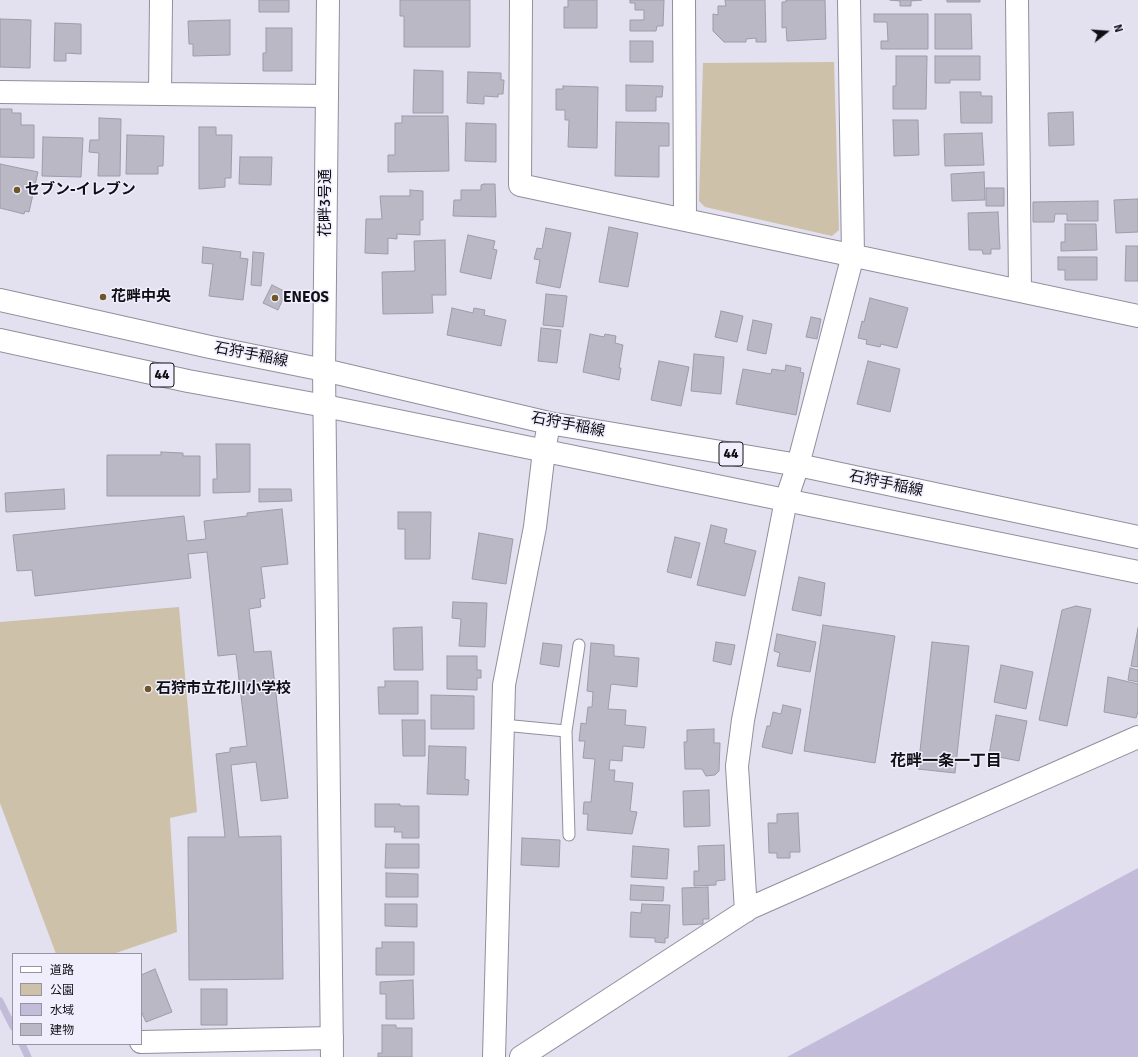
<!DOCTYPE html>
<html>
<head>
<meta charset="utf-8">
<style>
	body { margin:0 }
	#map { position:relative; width:1138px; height:1057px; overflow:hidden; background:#e3e0ef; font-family:Signika,"Noto Sans JP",sans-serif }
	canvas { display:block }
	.legend { position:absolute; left:12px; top:953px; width:130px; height:92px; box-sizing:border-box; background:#f0edfc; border:1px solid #96949f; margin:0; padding:5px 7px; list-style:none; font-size:12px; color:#100f14 }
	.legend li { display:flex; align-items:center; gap:8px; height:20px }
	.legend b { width:20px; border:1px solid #96949f }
	.north { position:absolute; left:1086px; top:12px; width:40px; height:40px; -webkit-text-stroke:3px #f0edfc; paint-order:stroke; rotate:73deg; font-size:11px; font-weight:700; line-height:16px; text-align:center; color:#100f14 }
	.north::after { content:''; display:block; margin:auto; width:14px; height:18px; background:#100f14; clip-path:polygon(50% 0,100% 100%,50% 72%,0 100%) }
</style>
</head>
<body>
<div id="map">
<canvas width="1138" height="1057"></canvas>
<ul class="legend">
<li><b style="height:5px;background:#fff"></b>道路</li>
<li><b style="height:11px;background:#cec1a9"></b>公園</li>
<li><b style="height:11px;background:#c2bbda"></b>水域</li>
<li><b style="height:11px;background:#bbb8c6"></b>建物</li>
</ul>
<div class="north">N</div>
</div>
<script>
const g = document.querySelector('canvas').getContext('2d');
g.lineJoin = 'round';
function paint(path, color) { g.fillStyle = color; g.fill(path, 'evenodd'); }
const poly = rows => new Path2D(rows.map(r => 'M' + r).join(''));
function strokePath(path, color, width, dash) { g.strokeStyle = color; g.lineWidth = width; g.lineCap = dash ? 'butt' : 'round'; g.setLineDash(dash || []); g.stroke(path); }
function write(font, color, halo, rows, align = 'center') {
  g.font = font + ' Signika,"Noto Sans JP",sans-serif'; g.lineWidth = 3; g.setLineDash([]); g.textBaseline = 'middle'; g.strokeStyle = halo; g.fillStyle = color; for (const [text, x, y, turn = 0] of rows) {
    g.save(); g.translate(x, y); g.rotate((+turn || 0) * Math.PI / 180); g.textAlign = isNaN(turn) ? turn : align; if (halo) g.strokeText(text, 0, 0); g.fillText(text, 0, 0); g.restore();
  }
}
paint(poly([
	[834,62,839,230,832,236,705,207,699,201,703,63],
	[179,607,197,812,170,818,177,932,113,954,56,954,0,803,0,622]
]), '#cec1a9');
paint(poly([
	[1138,868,1138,1057,787,1057]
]), '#c2bbda');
strokePath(poly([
	[0,1001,13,1027],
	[22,1044,28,1057]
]), '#c2bbda', 7);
const building = poly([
	[259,0,289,0,289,12,259,12,259,0],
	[400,0,470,0,470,47,404,47,404,16,400,16,400,0],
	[568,0,597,0,597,28,564,28,564,7,568,7,568,0],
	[630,0,664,0,663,26,657,26,656,31,630,31,630,20,644,20,644,10,635,10,635,3,630,3,630,0],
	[725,0,765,0,766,42,756,42,756,38,746,39,746,42,724,42,713,31,713,14,718,15,718,6,726,6,725,0],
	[786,0,825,0,826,39,787,41,786,27,782,28,782,2,786,2,786,0],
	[890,0,922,0,911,1,911,6,900,6,900,1,890,0],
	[947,0,980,0,980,2,947,2,947,0],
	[874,14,928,14,928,49,881,49,881,41,888,41,887,22,874,22,874,14],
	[935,14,971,14,972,49,935,49,935,14],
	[0,19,31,20,30,68,0,67,0,19],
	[230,20,230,55,193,56,193,44,189,44,188,21,230,20],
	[55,23,81,24,81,54,66,53,66,61,54,61,55,23],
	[266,28,292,28,292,71,263,71,263,53,266,53,266,28],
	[630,41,653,41,653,62,630,62,630,41],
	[896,56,927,56,926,109,893,109,893,86,896,86,896,56],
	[935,56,980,56,980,80,950,80,950,83,935,83,935,56],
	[414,70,443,71,443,113,413,113,414,70],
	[468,72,501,73,501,80,504,80,503,94,498,94,498,97,484,96,484,104,467,103,468,72],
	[626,85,663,86,662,97,656,97,656,111,626,111,626,85],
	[563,86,598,87,597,148,568,147,569,120,565,120,565,110,556,110,556,89,563,89,563,86],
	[960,92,981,92,981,96,992,96,992,123,961,123,960,92],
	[0,109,12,109,12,113,21,113,21,125,34,125,34,158,0,157,0,109],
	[1073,112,1074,145,1049,146,1048,113,1073,112],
	[402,116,448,116,449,171,388,172,388,155,395,155,395,123,402,123,402,116],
	[99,118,121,119,120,176,98,176,99,153,89,152,90,140,99,140,99,118],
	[893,120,918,120,919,155,894,156,893,120],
	[616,122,669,123,669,146,659,146,659,177,615,176,616,122],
	[466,123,496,124,496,162,465,161,466,123],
	[199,127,216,127,216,135,232,135,231,178,225,178,225,187,199,189,199,127],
	[982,133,984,165,945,166,944,134,982,133],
	[127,135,164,136,163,166,158,166,158,174,126,174,127,135],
	[43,137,83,138,81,177,42,176,43,137],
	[240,157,272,157,271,185,239,184,240,157],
	[0,164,38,172,29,212,25,211,24,214,0,208,0,164],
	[984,172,985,200,952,201,951,174,984,172],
	[484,184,495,184,496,217,453,216,454,200,461,200,461,190,481,190,481,185,484,184],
	[986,188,1004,188,1004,206,986,206,986,188],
	[410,190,423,191,423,220,420,220,420,235,397,234,397,239,388,238,388,254,365,253,366,219,382,219,380,196,410,196,410,190],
	[1138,199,1138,232,1116,233,1114,200,1138,199],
	[1098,201,1098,221,1067,221,1067,214,1055,214,1054,222,1033,222,1033,202,1098,201],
	[998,212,1000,249,991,249,991,254,983,254,982,250,969,250,968,213,998,212],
	[1065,224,1096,224,1097,250,1061,251,1061,242,1065,242,1065,224],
	[609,227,638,233,628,287,599,282,609,227],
	[546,228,571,233,560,288,536,283,540,260,534,259,537,248,542,249,546,228],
	[468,235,495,241,493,249,497,250,491,279,460,272,468,235],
	[445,240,446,295,432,295,433,313,383,314,382,272,415,271,414,241,445,240],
	[1126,246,1138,246,1138,281,1125,281,1126,246],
	[203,247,241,252,240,258,248,259,243,300,209,296,213,264,202,263,203,247],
	[253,252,264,253,261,286,251,285,253,252],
	[1058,257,1097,257,1097,280,1065,280,1065,270,1058,270,1058,257],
	[272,285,286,292,278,310,263,303,272,285],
	[546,294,567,296,563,327,543,325,546,294],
	[870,298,908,308,897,348,881,344,880,347,866,344,867,340,858,338,862,321,864,322,870,298],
	[452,308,473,313,474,308,485,310,484,315,506,320,501,346,447,335,452,308],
	[721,311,743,316,737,342,715,337,721,311],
	[811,317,821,319,817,339,806,337,811,317],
	[753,320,772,324,766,354,747,350,753,320],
	[541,328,561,330,557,363,538,361,541,328],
	[590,334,604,337,605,334,616,336,615,343,623,345,619,368,621,368,619,380,583,372,590,334],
	[694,354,724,357,721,394,691,391,694,354],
	[659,361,689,367,681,406,651,400,659,361],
	[868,361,900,369,890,412,857,404,868,361],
	[786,365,801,368,800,372,804,373,796,415,736,404,743,369,771,374,772,369,785,371,786,365],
	[216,444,250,444,250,492,213,493,213,479,217,479,216,444],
	[161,452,183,453,183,456,200,456,200,496,107,496,107,455,161,455,161,452],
	[64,489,65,509,6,512,5,493,64,489],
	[259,489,291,489,292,501,259,502,259,489],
	[282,509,288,564,261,567,265,598,260,599,261,607,249,609,254,652,271,651,288,798,261,801,256,762,231,765,239,837,281,836,283,979,189,980,188,837,225,837,216,754,230,752,230,748,247,746,236,654,218,656,207,552,188,554,191,578,35,596,32,570,17,571,13,535,184,516,187,541,206,539,204,521,247,516,247,513,282,509],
	[398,512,431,512,430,559,405,559,405,529,398,529,398,512],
	[711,525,727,529,724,543,756,551,745,596,697,585,711,525],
	[479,533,513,539,506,584,472,579,479,533],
	[675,537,700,543,691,578,667,572,675,537],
	[799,577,825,583,821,616,792,610,799,577],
	[453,602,487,603,485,647,459,646,461,619,452,618,453,602],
	[1076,606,1091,609,1067,726,1039,720,1062,610,1076,606],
	[823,625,895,636,875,763,804,751,823,625],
	[422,627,423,670,394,670,393,628,422,627],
	[1138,628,1138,667,1131,666,1138,628],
	[777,634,816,642,810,672,777,666,780,653,774,651,777,634],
	[716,642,735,645,731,665,713,661,716,642],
	[932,642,969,646,955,773,918,769,932,642],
	[543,643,562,645,559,667,540,664,543,643],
	[591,643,614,645,614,656,639,658,637,687,611,684,608,709,626,710,625,725,646,727,644,748,623,746,622,761,610,760,609,770,615,770,614,781,633,783,630,811,637,812,632,834,587,830,588,814,583,814,584,802,591,802,595,759,583,758,585,741,579,741,581,723,586,724,588,707,592,707,593,692,587,691,591,643],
	[447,656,477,656,477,670,481,670,481,678,477,678,477,690,447,689,447,656],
	[1001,665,1033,672,1026,709,994,702,1001,665],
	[1130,668,1138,670,1138,682,1128,680,1130,668],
	[1108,677,1138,684,1138,712,1136,718,1104,712,1108,677],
	[385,681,418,681,418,714,379,714,378,687,385,687,385,681],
	[431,695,474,696,474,729,431,729,431,695],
	[783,705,801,709,792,754,762,747,767,726,770,726,773,712,781,714,783,705],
	[996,715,1027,721,1019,761,989,755,996,715],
	[402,720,425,720,425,756,403,756,402,720],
	[714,729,714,743,720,743,719,771,715,775,706,776,702,769,685,769,684,742,687,742,687,730,714,729],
	[429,746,466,747,465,779,469,780,468,795,427,794,429,746],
	[709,790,710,826,684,827,683,791,709,790],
	[375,804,400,804,400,806,419,806,419,838,402,838,402,832,394,832,395,827,375,827,375,804],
	[798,813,800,852,790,852,790,858,777,858,777,853,769,853,768,823,777,823,777,814,798,813],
	[522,838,560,840,559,867,521,865,522,838],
	[386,844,419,844,419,868,385,868,386,844],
	[724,845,725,880,716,881,716,885,694,886,694,871,699,871,698,846,724,845],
	[633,846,669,849,667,879,631,877,633,846],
	[386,873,418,874,418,897,386,897,386,873],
	[631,885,664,887,663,901,630,900,631,885],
	[708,887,709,919,703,919,703,924,683,925,682,888,708,887],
	[385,904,417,904,417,927,385,926,385,904],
	[642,904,670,905,668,938,665,938,665,943,655,942,655,938,630,937,631,912,641,913,642,904],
	[382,942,414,942,414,975,376,975,376,948,382,948,382,942],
	[155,969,172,1012,146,1022,141,1011,141,975,155,969],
	[413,980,414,1019,386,1019,386,994,380,994,380,982,413,980],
	[201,989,227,989,227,1025,201,1025,201,989],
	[382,1025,396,1025,396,1028,412,1028,412,1057,378,1057,378,1053,382,1053,382,1025]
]);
paint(building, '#bbb8c6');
strokePath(building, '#9e9ba9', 1);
const service = poly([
	[503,725,566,731],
	[569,835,566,731,579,645]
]);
const minor = poly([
	[521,0,520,185,1138,316],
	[684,0,685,219],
	[1017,0,1020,291],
	[0,92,327,96],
	[160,94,161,0],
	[746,911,737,766,743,720,786,500,798,465,853,255,849,0],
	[141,1042,332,1038],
	[494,1057,504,685,535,527,544,451,549,423],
	[521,1057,750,908,1138,737]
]);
const tertiary = poly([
	[328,0,324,370,332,1057]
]);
const primary = poly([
	[0,300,210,347,324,370,549,423,798,465,1138,537],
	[0,340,188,381,325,406,1138,572]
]);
strokePath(service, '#928f9d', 13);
strokePath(minor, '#928f9d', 24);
strokePath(tertiary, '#928f9d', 24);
strokePath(primary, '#928f9d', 24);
strokePath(service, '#fff', 11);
strokePath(minor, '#fff', 22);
strokePath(tertiary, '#fff', 22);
strokePath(primary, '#fff', 22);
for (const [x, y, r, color] of [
	[17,190,4,"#6e5727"],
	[103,297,4,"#6e5727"],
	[275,298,4,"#6e5727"],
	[148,689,4,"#6e5727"]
]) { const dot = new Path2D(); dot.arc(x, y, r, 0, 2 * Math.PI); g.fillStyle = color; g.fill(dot); strokePath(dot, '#f0edfc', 1.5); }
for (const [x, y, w] of [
	[162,375,24],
	[731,454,24]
]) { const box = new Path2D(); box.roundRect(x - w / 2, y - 12, w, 24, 3); g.fillStyle = '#f0edfc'; g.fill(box); strokePath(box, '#100f14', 1); }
write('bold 14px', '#100f14', null, [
	["44",162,375],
	["44",731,454]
]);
write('bold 15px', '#100f14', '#f0edfc', [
	["セブン-イレブン",25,190],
	["花畔中央",111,297],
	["ENEOS",283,298],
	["石狩市立花川小学校",156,689]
], 'left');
write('15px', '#100f14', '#f0edfc', [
	["花畔3号通",326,203,-90],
	["石狩手稲線",251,355,11],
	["石狩手稲線",568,425,11],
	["石狩手稲線",886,484,12]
]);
write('bold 16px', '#100f14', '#f0edfc', [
	["花畔一条一丁目",946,762]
]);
</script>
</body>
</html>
